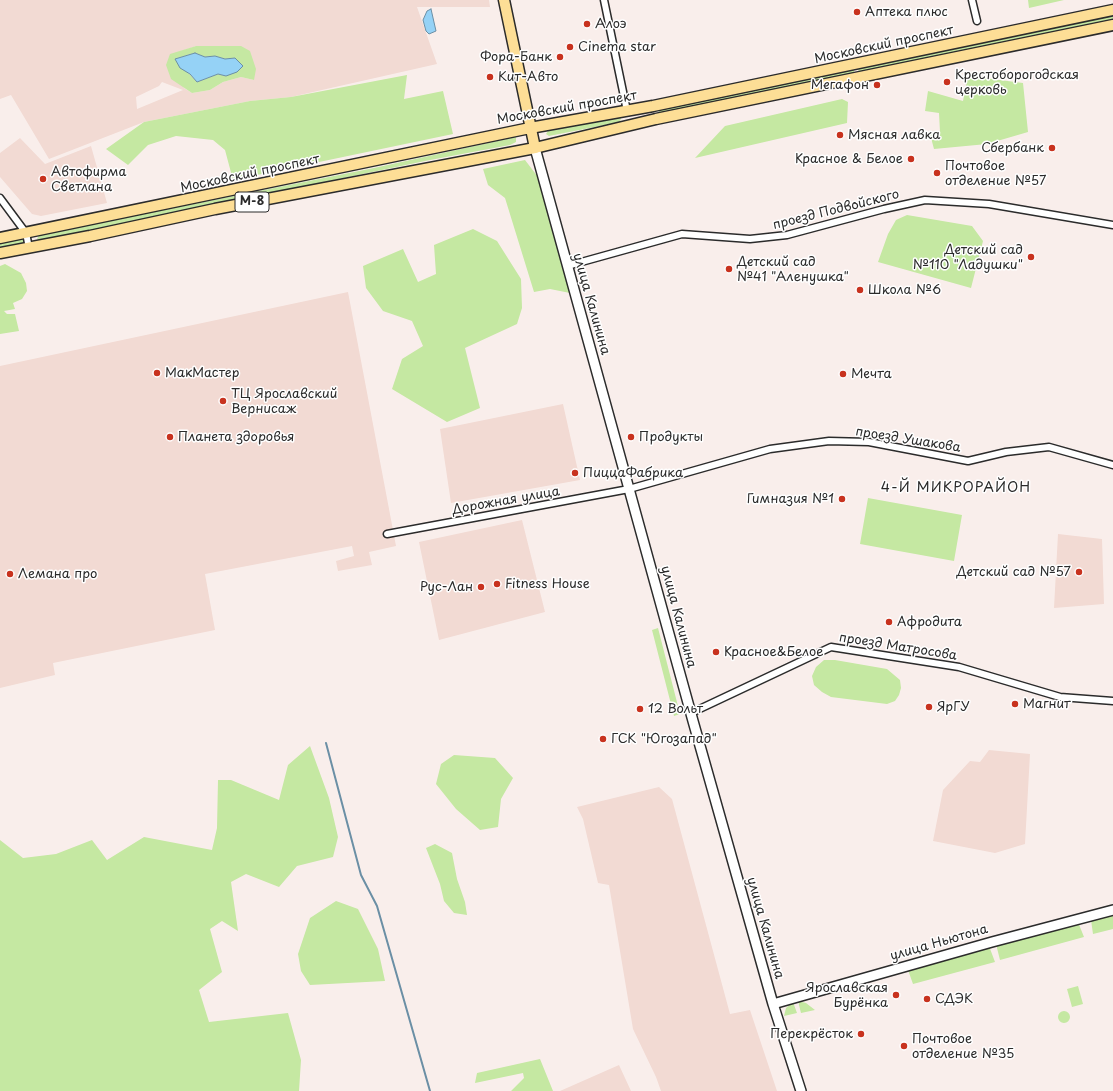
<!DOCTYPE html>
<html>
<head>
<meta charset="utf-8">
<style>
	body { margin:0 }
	canvas { display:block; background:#f9eeeb }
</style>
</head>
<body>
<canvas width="1113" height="1091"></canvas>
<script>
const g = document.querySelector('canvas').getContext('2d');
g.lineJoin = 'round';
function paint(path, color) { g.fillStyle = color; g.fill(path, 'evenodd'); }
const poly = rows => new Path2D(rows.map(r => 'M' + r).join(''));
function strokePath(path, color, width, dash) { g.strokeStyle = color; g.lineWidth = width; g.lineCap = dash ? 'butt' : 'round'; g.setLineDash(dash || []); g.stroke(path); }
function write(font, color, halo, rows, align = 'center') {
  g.font = font + ' "Playpen Sans",sans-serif'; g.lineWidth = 3; g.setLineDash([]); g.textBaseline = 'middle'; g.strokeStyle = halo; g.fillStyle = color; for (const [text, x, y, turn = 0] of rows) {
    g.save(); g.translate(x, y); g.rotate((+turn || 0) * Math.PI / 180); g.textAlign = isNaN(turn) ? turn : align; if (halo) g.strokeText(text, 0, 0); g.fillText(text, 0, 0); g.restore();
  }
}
paint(poly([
	[0,0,489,0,490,7,417,7,437,64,291,97,250,101,144,122,49,159,11,95,0,99],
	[196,46,229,46,254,80,241,77,223,82,210,90,192,93,184,88,170,55],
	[162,82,183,90,137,109,136,97,159,86],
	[20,138,45,164,91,146,107,203,41,216,32,214,0,177,0,153],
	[348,292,396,546,369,552,372,565,338,571,336,561,354,556,352,546,205,574,215,630,53,663,55,675,0,688,0,366],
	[563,404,580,480,451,503,440,429],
	[522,520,545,612,439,640,419,542],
	[1058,534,1102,539,1104,604,1054,608],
	[989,750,1030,754,1025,844,995,853,933,841,943,790,970,761,980,762],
	[659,787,672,799,730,1014,750,1010,777,1091,661,1091,656,1077,633,1029,609,885,598,883,583,819,577,807],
	[619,1065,631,1091,560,1091]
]), '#f2dad3');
paint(poly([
	[1028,0,1064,0,1029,8],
	[1113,15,1113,19,1071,29,859,72,858,69],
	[196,46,241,46,250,51,256,69,254,80,241,77,223,82,210,90,192,93,171,79,166,65,170,54],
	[195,53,205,57,215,56,225,59,235,58,226,76,218,74,197,82,175,59],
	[854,70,854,73,659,114,659,110],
	[407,75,404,99,443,91,453,134,233,180,225,150,213,140,176,136,148,145,128,165,106,149,144,122,250,101,291,97],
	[968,76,1023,83,1028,132,987,144,934,149,930,134,940,132,939,113,925,111,928,91,963,101],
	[842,99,848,102,847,123,695,158,725,126],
	[619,117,621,118,620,122,549,136,546,134,548,131],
	[516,137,516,142,510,145,430,160,40,241,37,239,39,235,374,168],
	[525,160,538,177,570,293,550,289,534,292,505,198,488,185,483,169],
	[907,215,972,226,983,241,971,288,878,262,888,234,896,220],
	[473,229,497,241,521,279,522,308,517,324,465,348,480,408,447,422,392,389,402,359,423,346,412,321,383,311,366,288,363,266,403,249,418,282,436,274,434,245],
	[20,239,23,240,23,244,0,249,0,244],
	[5,264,21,273,26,283,27,291,22,299,13,303,15,309,4,311,7,314,15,314,19,331,0,334,0,266],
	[868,498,962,515,954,561,860,544],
	[658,628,680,714,674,716,652,630],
	[824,660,835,660,887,669,900,680,901,688,899,695,895,701,887,704,831,697,822,692,814,685,812,676,816,667],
	[310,746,329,798,338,837,333,857,297,866,279,887,246,874,231,882,238,931,222,921,210,929,222,972,199,990,209,1022,288,1013,301,1060,299,1091,0,1091,0,840,23,858,56,854,92,840,107,860,144,837,212,850,217,828,218,780,231,780,279,800,288,765],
	[454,755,495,758,513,778,501,799,498,827,480,830,456,809,436,784,441,764],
	[435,844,452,853,457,879,465,902,467,915,454,913,444,901,440,884,426,848],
	[336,901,358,909,378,949,385,981,310,985,301,971,298,954,310,918],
	[1113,914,1113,929,1093,934,1091,920],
	[1078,922,1084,937,1000,960,996,944],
	[989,946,995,962,913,984,908,970],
	[1078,986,1083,1004,1072,1007,1067,989],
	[798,1001,806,1003,815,1010,801,1013],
	[793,1002,797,1013,784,1016,786,1008],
	'1058 1017a6 6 0 1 1 12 0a6 6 0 1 1-12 0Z',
	[540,1059,553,1091,511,1091,524,1078,523,1073,475,1083,477,1073]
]), '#c5e8a2');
const water = poly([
	[431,9,436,31,429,34,426,31,423,20,427,11,431,9],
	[195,53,205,57,215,56,225,59,235,58,243,66,237,72,226,76,218,74,197,82,190,74,180,68,175,59,195,53]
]);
paint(water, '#95d2f6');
strokePath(water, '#6b8fa5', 1);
strokePath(poly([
	[326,743,361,875,377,906,430,1091]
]), '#6b8fa5', 2);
const minor = poly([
	[604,0,627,111],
	[972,0,977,21],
	[0,198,26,233,29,248],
	[567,266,682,234,750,239,787,235,884,209,925,200,989,204,1113,225],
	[387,534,629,489,770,449,829,441,869,442,968,461,1006,452,1049,447,1113,465],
	[691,713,831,647,959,667,1060,697,1113,701]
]);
const secondary = poly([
	[535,148,693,721,773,1004,801,1091],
	[773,1004,992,942,1113,910]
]);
const primary = poly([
	[530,128,653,106,1113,10],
	[535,148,656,119,1113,25]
]);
const trunk = poly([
	[0,238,530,128],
	[0,253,90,236,215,209,535,148,504,0]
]);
strokePath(minor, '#2b2b2b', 9);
strokePath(secondary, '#2b2b2b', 12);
strokePath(primary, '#2b2b2b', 13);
strokePath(trunk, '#2b2b2b', 13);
strokePath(minor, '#fff', 6);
strokePath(secondary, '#fff', 9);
strokePath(primary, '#fdde96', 10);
strokePath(trunk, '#fdde96', 10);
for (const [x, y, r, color] of [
	[857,12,4,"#c8321e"],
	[587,24,4,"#c8321e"],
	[570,47,4,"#c8321e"],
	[560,57,4,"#c8321e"],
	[490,77,4,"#c8321e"],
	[947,82,4,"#c8321e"],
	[877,85,4,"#c8321e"],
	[840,135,4,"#c8321e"],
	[1052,148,4,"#c8321e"],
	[911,159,4,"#c8321e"],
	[937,173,4,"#c8321e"],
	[43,179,4,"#c8321e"],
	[1031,257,4,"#c8321e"],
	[729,269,4,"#c8321e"],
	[860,290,4,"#c8321e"],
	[157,373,4,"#c8321e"],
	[843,374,4,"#c8321e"],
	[223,401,4,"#c8321e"],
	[170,437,4,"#c8321e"],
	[631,437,4,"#c8321e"],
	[575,473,4,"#c8321e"],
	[842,499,4,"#c8321e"],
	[1079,572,4,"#c8321e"],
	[10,574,4,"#c8321e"],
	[497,584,4,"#c8321e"],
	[481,587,4,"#c8321e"],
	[889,622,4,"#c8321e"],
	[716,652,4,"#c8321e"],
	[1015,704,4,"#c8321e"],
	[929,707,4,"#c8321e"],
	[640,709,4,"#c8321e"],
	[603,739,4,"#c8321e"],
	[896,995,4,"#c8321e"],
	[927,999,4,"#c8321e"],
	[861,1034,4,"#c8321e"],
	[904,1046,4,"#c8321e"]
]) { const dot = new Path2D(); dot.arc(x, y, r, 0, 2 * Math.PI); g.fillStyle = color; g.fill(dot); strokePath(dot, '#fff', 1.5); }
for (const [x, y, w] of [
	[252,202,34]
]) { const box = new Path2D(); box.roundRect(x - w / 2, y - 10, w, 20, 3); g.fillStyle = '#fff'; g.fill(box); strokePath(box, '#2b2b2b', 1); }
write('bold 12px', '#2b2b2b', null, [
	["М-8",252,202]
]);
write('13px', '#2b2b2b', '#fff', [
	["Аптека плюс",865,12],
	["Алоэ",595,24],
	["Cinema star",578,47],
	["Фора-Банк",552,57,"right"],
	["Крестоборогодская",955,75],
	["церковь",955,90],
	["Кит-Авто",498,77],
	["Мегафон",869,85,"right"],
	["Мясная лавка",848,135],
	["Сбербанк",1044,148,"right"],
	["Красное & Белое",903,159,"right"],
	["Почтовое",945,166],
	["отделение №57",945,181],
	["Автофирма",51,172],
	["Светлана",51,187],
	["Детский сад",1023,250,"right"],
	["№110 \"Ладушки\"",1023,265,"right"],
	["Детский сад",737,262],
	["№41 \"Аленушка\"",737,277],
	["Школа №6",868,290],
	["МакМастер",165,373],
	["Мечта",851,374],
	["ТЦ Ярославский",231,394],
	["Вернисаж",231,409],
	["Планета здоровья",178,437],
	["Продукты",639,437],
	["ПиццаФабрика",583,473],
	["Гимназия №1",834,499,"right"],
	["Детский сад №57",1071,572,"right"],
	["Лемана про",18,574],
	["Fitness House",505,584],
	["Рус-Лан",473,587,"right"],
	["Афродита",897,622],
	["Красное&Белое",724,652],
	["Магнит",1023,704],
	["ЯрГУ",937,707],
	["12 Вольт",648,709],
	["ГСК \"Югозапад\"",611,739],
	["Ярославская",888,988,"right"],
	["Бурёнка",888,1003,"right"],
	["СДЭК",935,999],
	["Перекрёсток",853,1034,"right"],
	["Почтовое",912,1039],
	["отделение №35",912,1054]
], 'left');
write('13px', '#2b2b2b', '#fff', [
	["Московский проспект",884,45,-12],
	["Московский проспект",567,108,-10],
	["Московский проспект",250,174,-12],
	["проезд Подвойского",836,210,-14],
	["улица Калинина",591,304,74],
	["проезд Ушакова",908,440,9],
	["Дорожная улица",506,501,-10],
	["улица Калинина",678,617,75],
	["проезд Матросова",898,647,9],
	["улица Калинина",765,928,74],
	["улица Ньютона",939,943,-16]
]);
g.letterSpacing = '1px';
write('14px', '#2b2b2b', '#fff', [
	["4-Й МИКРОРАЙОН",956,488]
]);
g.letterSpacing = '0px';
</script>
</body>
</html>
